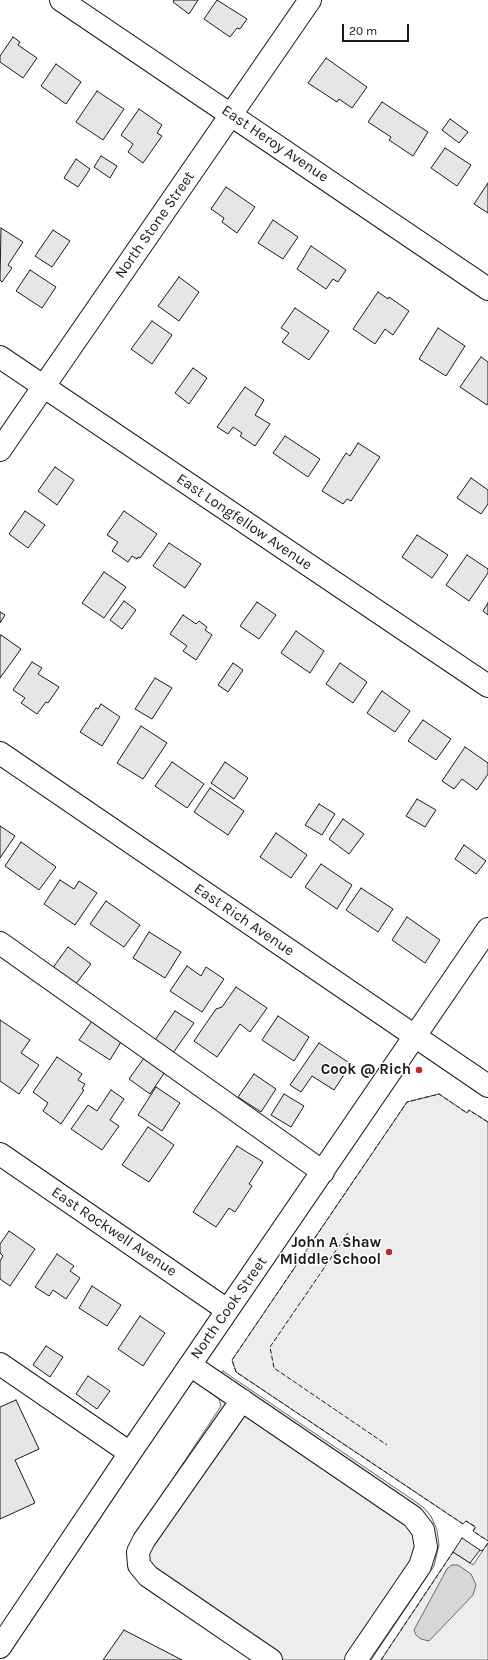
<!DOCTYPE html>
<html>
<head>
<meta charset="utf-8">
<style>
	body { margin:0 }
	#map { position:relative; width:488px; height:1660px; overflow:hidden; background:#fff; font-family:Karla,sans-serif }
	canvas { display:block }
	.scale { position:absolute; left:342px; top:24px; width:67px; height:18px; box-sizing:border-box; border:2px solid #1a1a1a; border-top:0; padding-left:5px; font-size:12px; line-height:14px; white-space:nowrap; color:#1a1a1a; -webkit-text-stroke:3px #fff; paint-order:stroke }
</style>
</head>
<body>
<div id="map">
<canvas width="488" height="1660"></canvas>
<div class="scale">20 m</div>
</div>
<script>
const g = document.querySelector('canvas').getContext('2d');
g.lineJoin = 'round';
function paint(path, color) { g.fillStyle = color; g.fill(path, 'evenodd'); }
const poly = rows => new Path2D(rows.map(r => 'M' + r).join(''));
function strokePath(path, color, width, dash) { g.strokeStyle = color; g.lineWidth = width; g.lineCap = dash ? 'butt' : 'round'; g.setLineDash(dash || []); g.stroke(path); }
function write(font, color, halo, rows, align = 'center') {
  g.font = font + ' Karla,sans-serif'; g.lineWidth = 3; g.setLineDash([]); g.textBaseline = 'middle'; g.strokeStyle = halo; g.fillStyle = color; for (const [text, x, y, turn = 0] of rows) {
    g.save(); g.translate(x, y); g.rotate((+turn || 0) * Math.PI / 180); g.textAlign = isNaN(turn) ? turn : align; if (halo) g.strokeText(text, 0, 0); g.fillText(text, 0, 0); g.restore();
  }
}
const built = poly([
	[439,1094,467,1113,469,1110,488,1122,488,1541,473,1531,475,1527,466,1521,463,1524,236,1372,232,1360,407,1102,439,1094],
	[223,1371,416,1502,424,1508,431,1516,437,1530,439,1545,434,1566,371,1660,254,1660,141,1583,135,1578,128,1567,128,1558,131,1542,221,1406,219,1399,209,1392,223,1371],
	[488,1543,488,1660,381,1660,453,1552,473,1565,488,1543]
]);
paint(built, '#ededed');
strokePath(built, '#6a6a6a', 1);
const water = poly([
	[452,1565,458,1565,471,1574,476,1585,473,1595,429,1641,421,1639,416,1635,414,1630,447,1569,452,1565]
]);
paint(water, '#d7d7d7');
strokePath(water, '#6a6a6a', 1);
const building = poly([
	[174,0,198,0,189,14,173,2,174,0],
	[217,0,247,19,240,29,237,28,230,37,204,19,217,0],
	[13,37,20,42,18,45,37,58,23,78,0,62,0,56,13,37],
	[326,58,367,87,352,108,339,99,337,102,308,83,326,58],
	[56,64,81,82,66,104,41,86,56,64],
	[97,91,124,109,103,140,76,122,97,91],
	[382,102,428,132,413,156,389,140,391,137,368,122,382,102],
	[139,109,162,125,157,133,162,136,143,163,128,152,133,144,121,135,139,109],
	[450,119,468,132,459,143,442,130,450,119],
	[445,148,471,165,457,186,431,168,445,148],
	[101,156,117,166,110,178,94,167,101,156],
	[76,159,90,169,78,187,64,178,76,159],
	[488,183,488,213,474,204,488,183],
	[226,187,255,207,237,233,222,222,224,218,211,209,226,187],
	[273,220,298,237,283,259,258,243,273,220],
	[1,228,23,242,8,265,12,268,2,282,0,280,1,228],
	[53,230,70,241,52,267,35,256,53,230],
	[311,246,346,270,338,282,333,279,326,289,297,269,311,246],
	[30,270,56,287,42,308,16,291,30,270],
	[179,277,199,292,179,321,158,306,179,277],
	[378,292,388,299,389,297,409,311,393,335,385,329,375,344,353,329,378,292],
	[295,308,329,331,309,360,282,342,289,333,281,328,295,308],
	[152,321,172,335,152,364,131,349,152,321],
	[438,328,465,346,446,376,419,359,438,328],
	[481,357,488,362,488,403,487,405,460,387,481,357],
	[193,368,207,378,189,404,175,393,193,368],
	[245,387,264,400,255,415,270,424,255,446,240,436,242,433,233,427,228,434,217,427,245,387],
	[285,436,320,459,308,477,273,453,285,436],
	[358,443,380,457,351,501,347,499,343,504,322,491,346,453,350,456,358,443],
	[55,467,74,480,57,505,38,491,55,467],
	[471,478,488,490,488,504,481,514,457,498,471,478],
	[25,511,45,525,28,548,9,534,25,511],
	[124,511,157,534,140,558,138,557,137,559,132,556,128,562,112,551,118,542,107,535,124,511],
	[417,535,448,555,432,578,402,557,417,535],
	[169,543,201,564,185,588,153,566,169,543],
	[467,555,488,569,488,573,469,601,446,585,467,555],
	[104,572,126,587,104,618,82,603,104,572],
	[124,601,136,610,122,629,110,620,124,601],
	[257,602,276,615,259,639,240,626,257,602],
	[488,603,488,615,483,611,488,603],
	[0,612,5,615,0,623,0,612],
	[183,615,196,624,199,621,207,627,205,630,212,635,196,660,183,651,187,646,170,634,183,615],
	[296,631,324,651,310,673,281,653,296,631],
	[1,635,21,649,0,678,0,637,1,635],
	[32,662,42,668,38,674,59,687,48,703,46,702,37,714,21,703,25,698,13,690,32,662],
	[233,663,243,670,228,692,218,685,233,663],
	[340,663,367,682,353,703,326,684,340,663],
	[155,678,172,688,152,719,135,709,155,678],
	[382,691,410,711,395,732,367,713,382,691],
	[101,704,120,717,102,746,80,732,96,708,98,709,101,704],
	[423,720,451,739,436,760,408,741,423,720],
	[141,726,167,743,143,779,117,763,141,726],
	[465,747,488,763,488,774,477,790,462,779,454,789,442,781,465,747],
	[172,762,204,784,187,808,155,786,172,762],
	[225,762,248,778,234,799,211,783,225,762],
	[210,788,244,811,228,835,194,812,210,788],
	[417,799,436,810,425,827,406,816,417,799],
	[319,804,335,814,322,835,305,825,319,804],
	[343,819,364,834,349,854,329,839,343,819],
	[0,826,15,836,0,858,0,826],
	[276,833,307,855,291,878,260,857,276,833],
	[21,842,56,867,39,890,5,866,21,842],
	[464,845,486,861,476,874,455,859,464,845],
	[321,864,352,885,337,909,305,887,321,864],
	[60,880,74,889,79,881,97,893,75,925,44,904,60,880],
	[361,888,393,909,378,932,346,910,361,888],
	[106,901,140,925,124,947,90,924,106,901],
	[407,917,440,940,425,963,392,940,407,917],
	[149,932,181,952,165,978,133,958,149,932],
	[68,947,91,964,75,985,52,969,68,947],
	[187,966,201,976,206,967,224,979,202,1012,170,991,187,966],
	[236,987,267,1008,250,1032,240,1024,217,1057,194,1041,216,1009,222,1007,236,987],
	[175,1011,194,1023,173,1053,155,1040,175,1011],
	[278,1016,309,1037,294,1061,262,1040,278,1016],
	[94,1018,124,1037,110,1060,79,1040,94,1018],
	[0,1020,30,1040,21,1053,39,1065,19,1094,0,1081,0,1020],
	[319,1043,351,1064,334,1090,312,1076,301,1092,290,1085,319,1043],
	[57,1057,82,1074,78,1080,85,1084,82,1089,84,1090,61,1124,43,1111,48,1103,33,1092,57,1057],
	[144,1058,165,1072,150,1094,129,1079,144,1058],
	[254,1074,276,1089,261,1112,238,1097,254,1074],
	[156,1087,180,1103,162,1131,138,1115,156,1087],
	[111,1090,124,1099,110,1120,119,1126,102,1150,71,1129,88,1105,97,1111,111,1090],
	[284,1094,304,1106,291,1127,271,1115,284,1094],
	[148,1127,174,1145,149,1182,122,1165,148,1127],
	[237,1146,263,1162,249,1184,252,1186,235,1212,229,1208,216,1227,193,1212,237,1146],
	[9,1231,35,1249,10,1286,0,1279,0,1261,3,1256,0,1253,0,1244,9,1231],
	[57,1254,74,1266,70,1271,80,1278,66,1299,53,1290,49,1296,35,1287,57,1254],
	[92,1286,121,1305,107,1326,79,1308,92,1286],
	[140,1316,165,1333,143,1366,118,1349,140,1316],
	[46,1346,63,1357,50,1377,33,1365,46,1346],
	[88,1376,110,1391,97,1409,76,1394,88,1376],
	[16,1400,39,1449,15,1460,35,1503,0,1519,0,1407,16,1400],
	[462,1538,480,1550,470,1563,453,1552,462,1538],
	[124,1630,182,1660,103,1660,124,1630]
]);
paint(building, '#e6e6e6');
strokePath(building, '#1a1a1a', 1);
const minor = poly([
	[61,0,488,289],
	[0,357,488,686],
	[0,450,310,0],
	[0,753,488,1086],
	[0,943,323,1172],
	[0,1154,227,1310],
	[0,1364,130,1453],
	[190,1365,413,1517,423,1530,426,1547,420,1566,356,1660],
	[242,1400,144,1540,138,1552,139,1565,148,1576,271,1660],
	[0,1647,130,1453,488,929]
]);
strokePath(minor, '#1a1a1a', 24);
strokePath(minor, '#fff', 22);
strokePath(poly([
	[488,1122,469,1110,467,1113,439,1094,407,1102,232,1360,236,1372,463,1524,466,1521,476,1527,473,1531,488,1541],
	[348,1233,270,1347,274,1368,387,1445],
	[480,1550,482,1551,488,1543],
	[381,1660,453,1552]
]), '#1a1a1a', 1, [5, 2]);
for (const [x, y, r, color] of [
	[419,1070,4,"#c62828"],
	[389,1252,4,"#c62828"]
]) { const dot = new Path2D(); dot.arc(x, y, r, 0, 2 * Math.PI); g.fillStyle = color; g.fill(dot); strokePath(dot, '#fff', 1.5); }
write('15px', '#1a1a1a', '#fff', [
	["East Heroy Avenue",275,144,34],
	["North Stone Street",155,225,-55],
	["East Longfellow Avenue",244,522,34],
	["East Rich Avenue",244,920,34],
	["East Rockwell Avenue",114,1232,34],
	["North Cook Street",229,1308,-55]
]);
write('bold 15px', '#1a1a1a', '#fff', [
	["Cook @ Rich",411,1070],
	["John A Shaw",381,1243],
	["Middle School",381,1260]
], 'right');
</script>
</body>
</html>
